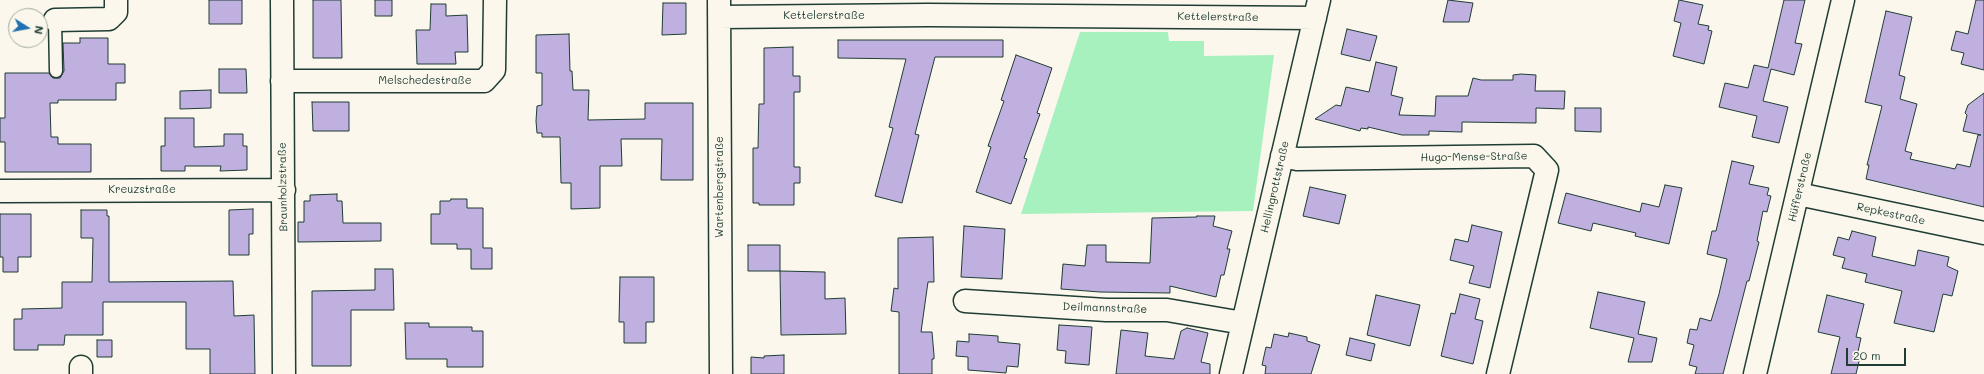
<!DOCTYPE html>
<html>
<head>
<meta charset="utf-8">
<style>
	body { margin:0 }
	#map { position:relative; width:1984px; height:374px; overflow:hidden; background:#fbf7ec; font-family:Mali,sans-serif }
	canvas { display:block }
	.north { position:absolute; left:8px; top:8px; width:40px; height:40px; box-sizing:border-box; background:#fbf7ec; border:1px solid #a3ada2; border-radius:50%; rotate:101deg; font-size:11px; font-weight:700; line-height:16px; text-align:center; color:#1f3d34 }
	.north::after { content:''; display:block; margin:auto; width:14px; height:18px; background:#1f6fb2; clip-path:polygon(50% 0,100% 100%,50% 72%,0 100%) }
	.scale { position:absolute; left:1846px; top:348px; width:60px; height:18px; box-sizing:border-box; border:2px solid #1f3d34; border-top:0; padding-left:5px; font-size:12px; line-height:14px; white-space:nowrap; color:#1f3d34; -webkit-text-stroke:3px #fbf7ec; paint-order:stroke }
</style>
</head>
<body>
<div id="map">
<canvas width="1984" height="374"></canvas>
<div class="north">N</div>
<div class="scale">20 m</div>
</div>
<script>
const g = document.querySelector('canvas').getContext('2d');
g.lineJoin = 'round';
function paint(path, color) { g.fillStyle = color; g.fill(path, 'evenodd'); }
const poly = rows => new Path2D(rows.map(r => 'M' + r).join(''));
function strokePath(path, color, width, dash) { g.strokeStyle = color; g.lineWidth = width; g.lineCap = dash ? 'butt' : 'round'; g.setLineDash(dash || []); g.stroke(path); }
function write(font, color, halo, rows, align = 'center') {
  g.font = font + ' Mali,sans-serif'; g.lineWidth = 3; g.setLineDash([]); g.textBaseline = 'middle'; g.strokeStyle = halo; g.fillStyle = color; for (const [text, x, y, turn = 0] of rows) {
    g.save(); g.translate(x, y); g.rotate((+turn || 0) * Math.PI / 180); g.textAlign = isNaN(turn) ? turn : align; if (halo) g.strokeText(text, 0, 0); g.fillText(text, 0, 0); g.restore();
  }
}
paint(poly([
	[1080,32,1168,32,1169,41,1204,41,1204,56,1274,55,1253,211,1021,214]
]), '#a7f1bf');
const building = poly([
	[209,0,242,0,242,24,209,24,209,0],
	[313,0,341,0,342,58,313,58,313,0],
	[375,0,392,0,392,16,375,16,375,0],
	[1448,0,1473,3,1469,22,1443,22,1448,0],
	[1679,0,1703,5,1698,24,1709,26,1708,30,1712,31,1704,64,1673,56,1681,23,1674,21,1679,0],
	[1784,0,1805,0,1795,43,1802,44,1794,75,1771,69,1763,101,1788,107,1779,143,1752,137,1757,116,1719,107,1725,83,1748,88,1754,65,1768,68,1784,0],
	[1976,0,1984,0,1984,70,1961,64,1964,53,1951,50,1956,31,1968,34,1976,0],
	[663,3,686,3,686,34,662,35,663,3],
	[431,4,446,4,446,16,467,15,468,52,455,52,456,64,417,64,416,30,430,30,431,4],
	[1886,11,1912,17,1899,75,1905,77,1900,99,1917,104,1905,151,1912,153,1910,159,1955,169,1957,164,1970,167,1978,135,1981,135,1963,131,1967,115,1965,113,1968,105,1984,93,1984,207,1866,179,1869,165,1867,165,1882,106,1865,102,1886,11],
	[1347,29,1377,36,1370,61,1341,54,1347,29],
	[569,34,570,71,572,71,573,90,589,90,588,120,645,119,645,103,693,103,693,180,661,180,662,139,621,139,622,166,600,166,600,208,571,209,571,183,561,183,560,137,542,137,542,133,537,133,536,121,537,106,542,105,542,73,536,73,536,35,569,34],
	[80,38,108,38,108,64,125,64,125,83,116,83,116,100,58,100,58,103,50,103,51,137,58,137,58,144,91,144,91,172,5,172,5,142,0,142,0,118,5,118,5,73,49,73,53,78,60,78,64,71,63,43,80,43,80,38],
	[838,40,1003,40,1003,57,935,57,915,134,919,135,902,203,875,196,893,128,889,127,906,59,838,58,838,40],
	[793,47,793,76,800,76,800,92,794,92,794,167,800,167,800,183,794,183,794,205,759,205,759,203,753,203,753,148,758,148,759,104,764,104,764,48,793,47],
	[1016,55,1052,68,1037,113,1040,114,1024,158,1027,159,1011,204,976,192,991,147,988,146,1004,101,1001,100,1016,55],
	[1376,62,1397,67,1391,95,1403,98,1399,115,1435,116,1436,96,1468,96,1473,78,1481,80,1513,80,1513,75,1521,74,1536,75,1535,91,1565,91,1564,109,1536,108,1536,123,1462,122,1462,132,1429,131,1429,135,1402,135,1368,127,1368,129,1361,128,1360,131,1315,119,1336,105,1341,106,1346,87,1369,92,1376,62],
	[219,69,246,69,247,93,219,93,219,69],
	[211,90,211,108,180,109,180,91,211,90],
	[312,102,349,102,349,131,313,131,312,102],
	[1575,108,1601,108,1601,132,1575,131,1575,108],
	[165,118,194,118,194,147,224,146,224,134,243,134,243,146,247,146,247,170,220,171,221,166,185,166,185,171,161,171,161,146,165,146,165,118],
	[1732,161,1754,166,1749,184,1769,188,1767,195,1771,196,1767,212,1763,211,1757,241,1759,242,1749,281,1747,281,1723,374,1695,374,1697,367,1689,365,1694,345,1687,343,1690,329,1697,330,1700,318,1711,321,1719,294,1727,259,1707,254,1712,231,1716,231,1732,161],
	[1665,185,1682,188,1669,244,1635,236,1636,233,1593,223,1591,231,1558,223,1566,193,1640,212,1642,203,1659,207,1665,185],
	[1310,187,1346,195,1339,224,1303,216,1310,187],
	[337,194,337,201,342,201,343,223,381,223,381,241,298,242,298,222,304,222,304,201,310,201,310,195,337,194],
	[451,199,467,199,467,208,483,208,483,248,492,248,492,269,471,269,471,249,457,249,457,244,431,244,431,214,440,214,440,201,450,201,451,199],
	[253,209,253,234,249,234,249,255,229,255,229,210,253,209],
	[81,210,107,210,107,216,109,216,109,282,233,281,234,316,254,315,255,374,210,374,210,349,186,349,186,302,103,302,103,335,65,335,64,345,38,345,38,350,14,350,14,319,22,319,22,309,62,308,62,282,92,282,93,238,81,238,81,210],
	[0,214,31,214,31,257,18,257,18,272,3,272,3,257,0,257,0,214],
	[1197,216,1215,216,1213,226,1232,231,1227,249,1230,249,1224,275,1221,275,1216,297,1170,286,1170,293,1100,292,1061,289,1063,264,1085,266,1087,245,1106,245,1106,262,1150,263,1152,218,1197,217,1197,216],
	[1472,225,1502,232,1490,288,1469,283,1474,266,1450,260,1455,239,1468,242,1472,225],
	[964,226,1005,229,1002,279,961,277,964,226],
	[1852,231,1876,237,1872,256,1915,266,1918,250,1949,257,1947,266,1958,271,1952,296,1943,294,1934,332,1894,323,1902,291,1865,282,1867,274,1842,268,1845,258,1833,255,1838,237,1849,240,1852,231],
	[933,237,934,282,928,282,921,332,932,332,934,355,934,359,932,359,932,374,899,374,899,312,891,311,894,288,898,289,898,238,933,237],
	[748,245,780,245,780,271,748,271,748,245],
	[375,269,393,269,394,310,351,310,351,366,312,366,312,291,375,290,375,269],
	[780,271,825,272,825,299,845,298,846,334,781,335,780,271],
	[620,277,654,277,654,322,646,322,646,343,624,343,624,322,619,322,620,277],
	[1598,292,1645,302,1638,334,1657,338,1652,362,1628,362,1634,338,1590,328,1598,292],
	[1460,294,1480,299,1475,319,1483,321,1473,364,1441,356,1451,313,1455,314,1460,294],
	[1376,295,1420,305,1410,346,1367,335,1376,295],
	[1827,295,1864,304,1856,337,1861,338,1857,356,1860,357,1856,374,1831,374,1840,337,1818,332,1827,295],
	[405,323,429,323,429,327,472,327,472,331,483,331,483,367,447,367,447,359,406,359,405,323],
	[1059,325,1092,327,1089,365,1065,363,1066,351,1057,350,1059,325],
	[1187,328,1208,333,1201,362,1210,364,1210,374,1116,374,1121,330,1148,333,1145,356,1174,359,1181,331,1187,328],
	[1289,333,1307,337,1307,341,1320,345,1311,374,1265,374,1266,366,1262,365,1266,347,1271,348,1274,334,1288,337,1289,333],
	[969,334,998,336,998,342,1020,344,1018,367,1007,366,1006,373,968,370,968,357,956,356,957,341,969,342,969,334],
	[1350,338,1375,344,1371,361,1346,355,1350,338],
	[97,340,112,340,112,357,97,357,97,340],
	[784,355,784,374,751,374,751,357,764,358,764,356,784,355]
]);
paint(building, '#bfb0e0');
strokePath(building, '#1f3d34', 1);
const lane = poly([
	[55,20,56,71]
]);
const street = poly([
	[282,0,284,374],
	[719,0,721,374],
	[720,17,928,15,1315,18],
	[55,20,109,19,116,12,116,0],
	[282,81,484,81,494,70,495,0],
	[1282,156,1297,159,1534,156,1547,170,1498,374],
	[0,191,284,190],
	[1798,194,1984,233],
	[965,301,1106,310,1167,310,1243,323],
	[81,374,81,367],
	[1231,374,1319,0],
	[1755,374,1843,0]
]);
strokePath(lane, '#1f3d34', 15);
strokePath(street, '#1f3d34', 25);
strokePath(lane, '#fbf7ec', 12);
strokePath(street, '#fbf7ec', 22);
write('11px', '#1f3d34', '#fbf7ec', [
	["Kettelerstraße",824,16],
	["Kettelerstraße",1218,17,1],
	["Melschedestraße",425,81],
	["Hugo-Mense-Straße",1474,157,-1],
	["Braunholzstraße",283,187,-91],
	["Wartenbergstraße",720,187,-90],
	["Hellingrottstraße",1275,187,-77],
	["Hüfferstraße",1800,187,-77],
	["Kreuzstraße",142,190],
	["Repkestraße",1891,214,12],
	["Deilmannstraße",1105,308,2]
]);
</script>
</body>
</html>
